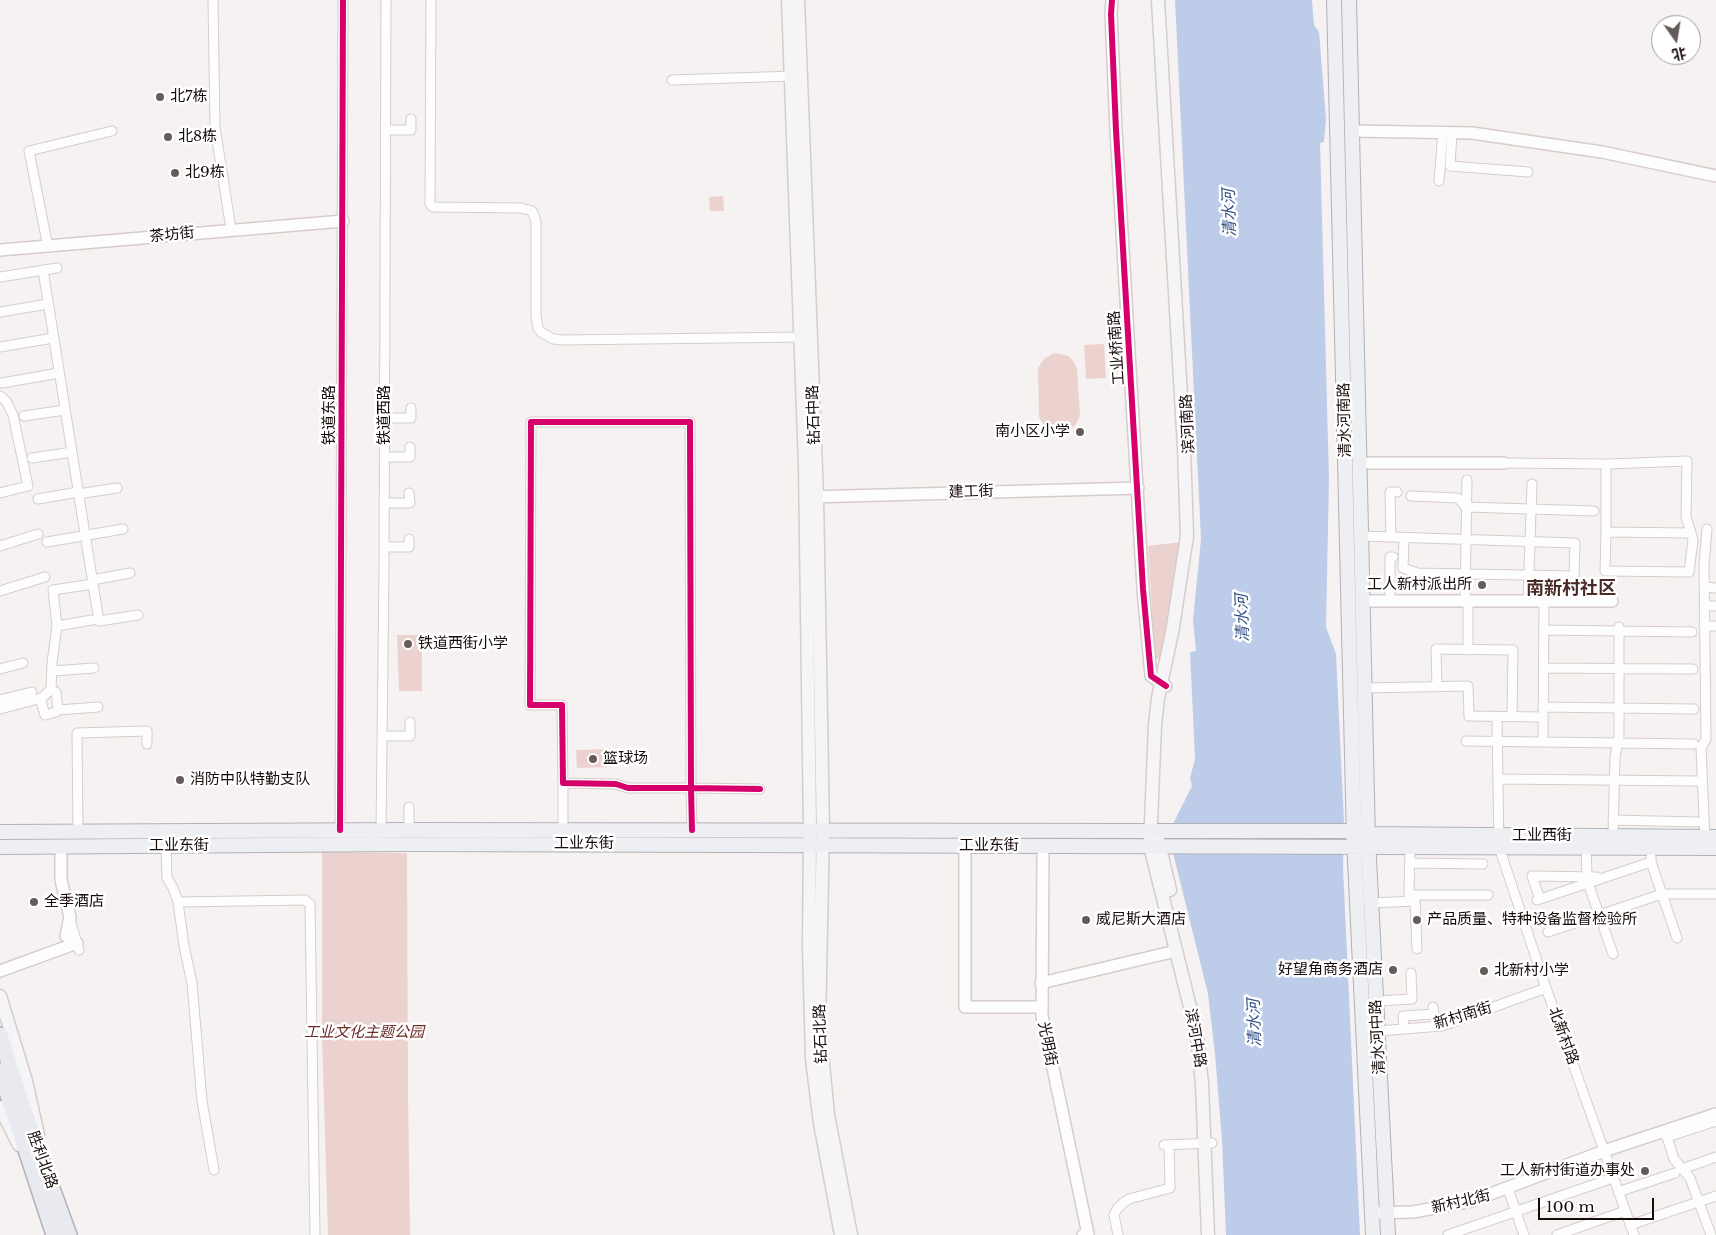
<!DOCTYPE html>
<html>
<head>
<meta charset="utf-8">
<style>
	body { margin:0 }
	#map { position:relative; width:1716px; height:1235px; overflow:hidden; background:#f7f2f2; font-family:"Libre Baskerville","Noto Sans SC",serif }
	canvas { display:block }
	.north { position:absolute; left:1651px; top:15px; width:50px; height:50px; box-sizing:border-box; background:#fff; border:1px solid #a29d9d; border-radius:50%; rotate:167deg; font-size:14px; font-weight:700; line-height:20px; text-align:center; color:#170a09 }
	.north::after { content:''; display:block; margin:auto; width:18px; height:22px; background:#655b5b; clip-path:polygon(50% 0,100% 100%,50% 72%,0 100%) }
	.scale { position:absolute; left:1538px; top:1198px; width:116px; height:22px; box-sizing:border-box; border:2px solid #170a09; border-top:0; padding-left:6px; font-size:15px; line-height:18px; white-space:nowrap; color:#170a09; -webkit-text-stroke:4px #fff; paint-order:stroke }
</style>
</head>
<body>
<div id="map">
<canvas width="1716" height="1235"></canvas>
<div class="north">北</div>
<div class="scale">100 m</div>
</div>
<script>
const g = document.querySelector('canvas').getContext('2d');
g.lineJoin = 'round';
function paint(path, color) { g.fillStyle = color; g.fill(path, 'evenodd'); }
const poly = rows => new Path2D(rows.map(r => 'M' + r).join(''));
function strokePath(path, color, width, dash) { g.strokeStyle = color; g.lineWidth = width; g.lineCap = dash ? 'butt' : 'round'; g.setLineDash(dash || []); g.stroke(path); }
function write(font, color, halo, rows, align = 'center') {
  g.font = font + ' "Libre Baskerville","Noto Sans SC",serif'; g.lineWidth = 5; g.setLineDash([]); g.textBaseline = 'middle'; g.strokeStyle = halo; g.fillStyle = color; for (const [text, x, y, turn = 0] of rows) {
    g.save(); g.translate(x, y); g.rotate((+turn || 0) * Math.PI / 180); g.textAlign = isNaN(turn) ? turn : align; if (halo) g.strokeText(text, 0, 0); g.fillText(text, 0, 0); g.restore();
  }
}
paint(poly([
	[723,196,724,211,710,211,709,197],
	[1104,344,1106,378,1086,379,1084,345],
	[1054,353,1069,356,1074,362,1077,369,1080,416,1075,426,1060,433,1050,430,1045,427,1039,417,1038,368,1044,359],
	[1181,542,1162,659,1155,658,1148,546],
	[397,635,422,635,422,691,399,691],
	[610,749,611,767,577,768,576,750],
	[322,852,407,853,408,1089,410,1235,328,1235,322,1036]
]), '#ebd2cf');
paint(poly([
	[1175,0,1312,0,1314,25,1319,32,1326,119,1324,142,1320,143,1329,478,1326,627,1336,654,1344,823,1343,867,1360,1235,1226,1235,1222,1140,1215,1054,1208,994,1173,853,1173,824,1192,786,1190,778,1195,759,1190,652,1196,651,1193,620,1201,539]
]), '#bdcce9');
const minor = poly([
	[213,0,215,127,231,229],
	[431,0,430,204,433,207,521,208,532,211,536,221,536,316,538,328,541,332,553,339,562,340,805,337],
	[672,80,794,76],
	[386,130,411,130,411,119],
	[1452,133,1450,166,1528,172],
	[1439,181,1443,132],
	[48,247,29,151,112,131],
	[0,277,57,268],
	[0,312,48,304],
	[0,347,53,338],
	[2,383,59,373],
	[0,396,6,401,13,415,28,486,0,493],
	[24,416,65,410],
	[385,418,411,418,411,408],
	[385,457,410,457,410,447],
	[32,458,72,452],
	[1504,463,1609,464,1687,461,1686,517,1691,533,1693,540,1689,572,1605,571,1606,532,1691,533],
	[1606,464,1606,532],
	[78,494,117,488],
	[1411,496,1458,498,1466,507,1594,511],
	[38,499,78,492],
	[384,503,410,503,409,493],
	[1361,536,1575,543,1574,576,1417,573,1403,568,1404,538],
	[1391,537,1390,492,1397,492],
	[47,542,123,529],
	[0,546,38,534],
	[384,547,409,547,409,539],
	[92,580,130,573],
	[93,584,99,621,138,615],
	[1704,587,1716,588],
	[0,591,45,577],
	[1528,600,1532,484],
	[1390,601,1390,557,1393,557],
	[1465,601,1467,480],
	[1468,601,1468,650],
	[1704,606,1716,606],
	[57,626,92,620],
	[1704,626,1716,626],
	[1544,630,1692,632],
	[1544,668,1693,669],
	[0,669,23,663],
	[52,671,94,668],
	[1437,687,1436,649,1513,650,1512,717],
	[1365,688,1468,686,1469,716,1543,717],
	[51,689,56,692,58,710,98,707],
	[40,698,45,715,56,712],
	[0,700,32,692],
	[1543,707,1694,709],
	[0,709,42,698,51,689,52,663,57,626,53,590,93,584,43,270],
	[1497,721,1499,847,1546,988,1634,1235],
	[382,736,410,736,410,722],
	[1466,741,1694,744],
	[1543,741,1544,600],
	[1498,779,1698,781],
	[563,783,563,830],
	[409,807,409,830],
	[1613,820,1697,822],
	[340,830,343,0],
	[381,830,384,568,386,0],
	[692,830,691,788,690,422,531,422,530,705,562,705,563,783,616,784,628,788,691,788,760,789],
	[78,831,77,733,147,731,147,744],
	[1613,836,1615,757,1619,736,1619,627],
	[1705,840,1701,748,1706,739,1704,565,1707,529],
	[1586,845,1587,877],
	[166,846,167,878,173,888,178,902,184,946,192,983,202,1101,214,1170],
	[1410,847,1409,895,1488,895],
	[1651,857,1651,862,1677,938],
	[1410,863,1483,864],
	[1588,883,1613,954],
	[1540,899,1532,876,1597,877],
	[1537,900,1651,862],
	[178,902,305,900,310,904,315,1235],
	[1371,903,1415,901,1417,949],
	[70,920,79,950],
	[1548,932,1662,894,1716,894],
	[1376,1001,1412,999,1411,973],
	[1404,1029,1403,1016,1434,1014,1433,1007],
	[1378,1031,1442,1026,1546,988],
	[1662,1132,1667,1137,1674,1159,1690,1178,1711,1235],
	[1667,1137,1716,1121],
	[1164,1145,1212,1143],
	[1682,1169,1716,1157],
	[1508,1189,1524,1235],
	[1618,1192,1675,1173],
	[1630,1225,1716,1196],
	[1118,1235,1114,1215,1117,1209,1123,1203,1129,1199,1170,1188,1169,1145],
	[1448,1235,1607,1180],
	[1557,1235,1625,1211]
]);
const tertiary = poly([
	[1112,0,1111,14,1116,130,1143,589,1151,676,1166,686],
	[1351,131,1472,133,1602,152,1716,176],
	[0,250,343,221],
	[1359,463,1504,463],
	[810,497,1138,488],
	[1363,601,1612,601],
	[965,846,965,1007,1041,1007],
	[1043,846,1042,1016,1088,1234,1083,1235],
	[61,847,61,880,70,917,66,936],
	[0,971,77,943],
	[1041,983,1176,951],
	[1372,1213,1413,1212,1472,1201,1604,1151,1716,1114]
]);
const secondary = poly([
	[788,0,805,465,810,830,809,947,812,1059,820,1123,841,1235],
	[798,0,817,496,823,830,819,1023,828,1115,851,1235],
	[1158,0,1184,448,1187,536,1172,633,1158,698,1155,725,1150,846,1197,1035,1202,1084,1208,1235],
	[1157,836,1170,890],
	[0,996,26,1081,38,1135],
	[0,1107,19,1145]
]);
const primary = poly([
	[1334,0,1354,840,1373,1235],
	[1349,0,1368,839,1388,1235],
	[0,832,406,830,1156,831,1344,831,1368,834,1716,837],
	[0,847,405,844,1716,848]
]);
const trunk = poly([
	[0,1035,25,1114,69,1235],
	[0,1071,54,1235]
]);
strokePath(minor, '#d6cccb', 11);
strokePath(tertiary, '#d6cccb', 14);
strokePath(secondary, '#d6cccb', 15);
strokePath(primary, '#b0b1b9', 16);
strokePath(trunk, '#b0b1b9', 18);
strokePath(minor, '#fefdfd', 9);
strokePath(tertiary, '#fefdfd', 11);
strokePath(secondary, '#f5f5f8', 12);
strokePath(primary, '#edeff3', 14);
strokePath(trunk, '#e8eaf0', 15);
strokePath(poly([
	[1112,0,1111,14,1116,130,1143,589,1151,676,1166,686],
	[340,830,343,0],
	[692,830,691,788,690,422,531,422,530,705,562,705,563,783,616,784,628,788,691,788,760,789]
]), '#d6006c', 6);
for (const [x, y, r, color] of [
	[160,97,5,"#655b5b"],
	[168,137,5,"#655b5b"],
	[175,173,5,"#655b5b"],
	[1080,432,5,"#655b5b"],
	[1482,585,5,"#655b5b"],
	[408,644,5,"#655b5b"],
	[593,759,5,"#655b5b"],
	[180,780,5,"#655b5b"],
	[34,902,5,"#655b5b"],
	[1086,920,5,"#655b5b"],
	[1417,920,5,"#655b5b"],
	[1393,970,5,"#655b5b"],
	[1484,971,5,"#655b5b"],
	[1645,1171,5,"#655b5b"]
]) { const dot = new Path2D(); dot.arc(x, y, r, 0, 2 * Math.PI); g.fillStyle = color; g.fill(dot); strokePath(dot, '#fff', 2); }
write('15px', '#170a09', '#fff', [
	["北7栋",170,97],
	["北8栋",178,137],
	["北9栋",185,173],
	["南小区小学",1070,432,"right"],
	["工人新村派出所",1472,585,"right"],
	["铁道西街小学",418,644],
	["篮球场",603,759],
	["消防中队特勤支队",190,780],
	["全季酒店",44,902],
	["威尼斯大酒店",1096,920],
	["产品质量、特种设备监督检验所",1427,920],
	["好望角商务酒店",1383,970,"right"],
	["北新村小学",1494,971],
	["工人新村街道办事处",1635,1171,"right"]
], 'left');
write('15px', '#170a09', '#fff', [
	["茶坊街",172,235,-6],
	["工业桥南路",1117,348,-94],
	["铁道东路",330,415,-90],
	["铁道西路",385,415,-90],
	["钻石中路",814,415,-92],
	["清水河南路",1345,420,-91],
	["滨河南路",1188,424,-93],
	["建工街",971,492,-2],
	["工业西街",1542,836],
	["工业东街",584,844],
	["工业东街",179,846],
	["工业东街",989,846],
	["新村南街",1463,1016,-17],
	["钻石北路",821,1034,-92],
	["北新村路",1563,1036,70],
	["清水河中路",1378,1037,-93],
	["滨河中路",1195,1038,80],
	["光明街",1047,1044,79],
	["胜利北路",42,1160,70],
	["新村北街",1461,1202,-13]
]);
write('italic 15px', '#6d2b26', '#fff', [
	["工业文化主题公园",364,1033]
]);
write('italic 16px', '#355288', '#fff', [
	["清水河",1230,213,-92],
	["清水河",1243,618,-92],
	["清水河",1255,1023,-92]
]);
write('bold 18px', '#492a27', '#fff', [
	["南新村社区",1571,589]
]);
</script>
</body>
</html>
